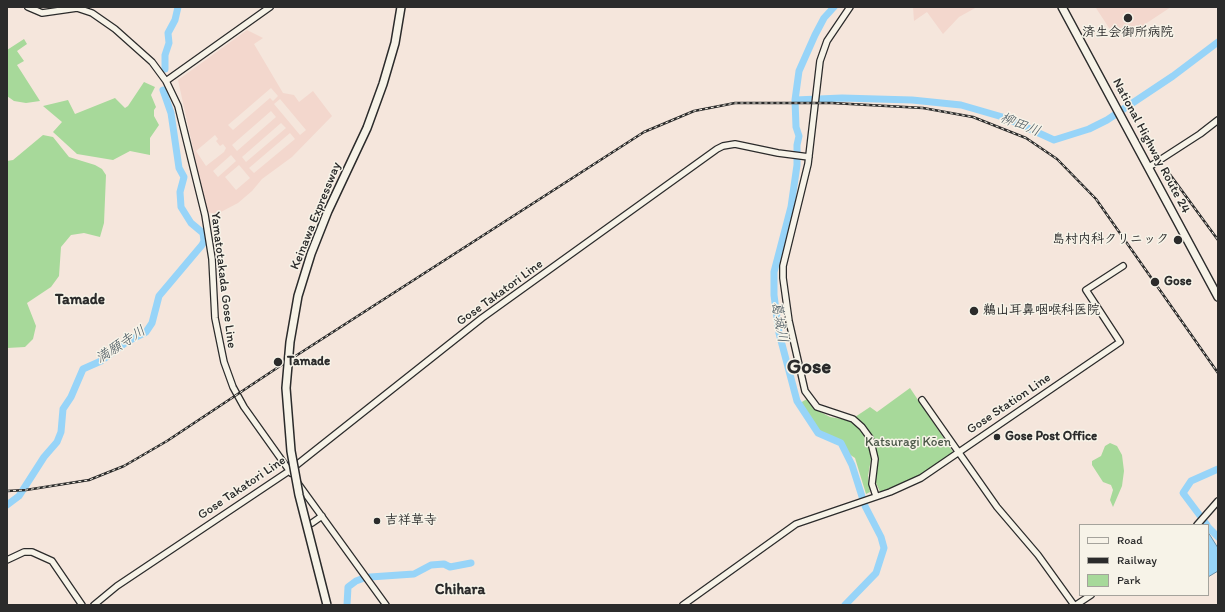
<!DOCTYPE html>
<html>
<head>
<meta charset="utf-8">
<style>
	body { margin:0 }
	#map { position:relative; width:1225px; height:612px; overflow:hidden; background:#f5e6dc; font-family:Itim,sans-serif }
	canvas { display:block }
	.frame { position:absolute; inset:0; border:8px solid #2b2b2b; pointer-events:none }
	.legend { position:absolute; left:1079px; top:524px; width:130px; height:72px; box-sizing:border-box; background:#f7f3e8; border:1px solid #a5a39c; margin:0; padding:5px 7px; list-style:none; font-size:12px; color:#2b2b2b }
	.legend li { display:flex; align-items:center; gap:8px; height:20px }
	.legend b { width:20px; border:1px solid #a5a39c }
</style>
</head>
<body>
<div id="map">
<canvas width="1225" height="612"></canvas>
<div class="frame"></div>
<ul class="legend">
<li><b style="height:5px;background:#f7f3e8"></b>Road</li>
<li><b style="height:5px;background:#2b2b2b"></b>Railway</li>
<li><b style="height:11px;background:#a7d99a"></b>Park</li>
</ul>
</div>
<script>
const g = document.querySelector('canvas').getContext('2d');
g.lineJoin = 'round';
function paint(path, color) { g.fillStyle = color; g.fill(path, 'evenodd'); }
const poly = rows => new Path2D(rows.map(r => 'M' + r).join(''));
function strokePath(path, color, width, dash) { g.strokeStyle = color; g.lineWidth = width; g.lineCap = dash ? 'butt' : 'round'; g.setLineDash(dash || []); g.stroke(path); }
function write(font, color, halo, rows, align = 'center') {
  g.font = font + ' Itim,"Klee One",sans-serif'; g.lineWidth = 3; g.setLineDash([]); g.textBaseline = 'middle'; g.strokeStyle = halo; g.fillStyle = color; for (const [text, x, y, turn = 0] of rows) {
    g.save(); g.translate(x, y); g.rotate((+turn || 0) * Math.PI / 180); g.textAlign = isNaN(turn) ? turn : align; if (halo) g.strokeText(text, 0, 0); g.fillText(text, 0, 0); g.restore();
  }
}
paint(poly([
	[913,7,977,7,959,17,943,34,927,12,914,21],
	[1097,7,1171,7,1127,36,1122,29,1113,34,1096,8],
	[247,30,263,38,254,44,283,93,294,95,299,102,313,91,332,116,292,157,262,179,252,191,238,203,217,214,207,212,178,80],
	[271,88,278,96,273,101,270,98,233,130,228,125],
	[280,99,306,130,300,135,274,104],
	[271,111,276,117,237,151,232,145],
	[281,123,286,128,246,162,242,157],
	[290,133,295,139,254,173,249,168],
	[215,135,218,139,216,141,220,146,223,144,226,148,224,152,206,166,196,151],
	[231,155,236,161,218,177,213,171],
	[239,165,250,178,236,190,225,177]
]), '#f3d7cd');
paint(poly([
	[24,39,27,44,17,51,24,61,17,65,40,101,26,103,14,101,7,96,7,50],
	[144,82,155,87,151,95,156,107,154,110,154,116,159,125,150,138,150,155,130,151,113,160,77,154,53,132,62,122,43,106,68,100,75,114,115,98,125,108,128,106],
	[43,135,53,137,69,157,95,165,102,169,106,175,104,223,100,237,84,233,71,235,61,247,59,276,51,287,27,303,36,326,33,339,25,347,7,348,7,161,13,160],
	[910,388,953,452,920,476,880,492,874,478,877,455,874,441,865,426,855,417,870,407,877,412],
	[807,399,813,408,830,417,848,420,860,428,870,444,871,459,868,476,870,492,866,494,855,458,849,454,839,440,829,438,811,423,800,403],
	[1110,443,1117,446,1122,455,1124,471,1122,486,1113,507,1110,500,1113,490,1111,485,1103,482,1092,465,1092,461,1101,456,1105,446]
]), '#a7d99a');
const water = poly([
	[1208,532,1218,548,1218,571,1208,577,1208,532]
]);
paint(water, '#97d4f8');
strokePath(water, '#6c90a6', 1);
strokePath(poly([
	[834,7,824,18,815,35,799,71,795,100,796,127,799,136,797,145,797,165,791,207,774,272,774,295,779,333,797,401,818,433,841,443,852,465,865,506,881,537,884,548,876,573,845,605],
	[165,69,165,55,169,43,168,33,175,20,178,7],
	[795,100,842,98,912,100,961,105,1006,118,1054,140,1089,129,1107,120,1173,76,1218,42],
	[7,505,19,496,44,457,57,442,61,432,63,409,71,397,83,369,101,361,128,341,146,332,152,323,159,296,202,245,204,241,203,233,191,223,181,207,180,192,184,177,179,168,171,113,163,90],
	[1207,525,1183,493,1191,481,1218,469],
	[1208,527,1218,537],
	[370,577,414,574,431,565,444,564,450,567,471,563],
	[347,605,348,587,356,581,364,578]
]), '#97d4f8', 7);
const secondary = poly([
	[28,7,42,13,77,8,92,13,115,29,152,62,166,81,178,106,205,215,212,259,215,318,224,362,233,387,244,407,291,473],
	[850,7,827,41,820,61,808,164,783,266,783,278,789,321,805,391,817,407,853,419,862,427,870,438,875,459,872,484,876,496],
	[166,81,270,7],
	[1149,167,1200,134,1218,120],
	[922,400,997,507,1038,555,1074,605],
	[297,482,386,605],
	[312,523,322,516],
	[1197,525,1218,501],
	[7,560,24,552,32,552,52,561,82,605],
	[94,605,117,586,289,471,482,318,717,149,723,146,735,144,778,153,809,157],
	[683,605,796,524,890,492,921,478,1120,342,1086,290,1123,266],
	[1076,605,1091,595]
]);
const highway = poly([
	[1062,7,1218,297]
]);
strokePath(secondary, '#2b2b2b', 8);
strokePath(highway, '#2b2b2b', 10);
strokePath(secondary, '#f7f3e8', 5.5);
strokePath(highway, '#f7f3e8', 7);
const rail = poly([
	[1166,169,1218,240],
	[7,491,26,490,89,480,124,466,167,441,280,366,644,132,694,111,735,103,832,103,923,108,973,117,1026,138,1057,159,1096,199,1218,373]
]);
strokePath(rail, '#2b2b2b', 2.5);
strokePath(rail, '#f7f3e8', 1, [3]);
const highwayBridge = poly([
	[327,605,299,495,291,451,286,388,290,342,298,296,311,254,328,211,367,128,383,84,395,43,401,7]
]);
strokePath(highwayBridge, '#2b2b2b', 10, []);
strokePath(highwayBridge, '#f7f3e8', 7);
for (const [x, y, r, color] of [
	[1128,18,5,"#2b2b2b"],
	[1178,240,5,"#2b2b2b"],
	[1155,282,5,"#2b2b2b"],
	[974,311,5,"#2b2b2b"],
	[278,362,5,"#2b2b2b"],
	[997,437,4,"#2b2b2b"],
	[377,521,4,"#2b2b2b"]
]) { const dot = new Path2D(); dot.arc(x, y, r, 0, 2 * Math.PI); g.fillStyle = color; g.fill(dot); strokePath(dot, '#f7f3e8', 1.5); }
write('bold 13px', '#2b2b2b', '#f7f3e8', [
	["済生会御所病院",1128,33,"center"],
	["島村内科クリニック",1169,240,"right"],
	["Gose",1164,282],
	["鵜山耳鼻咽喉科医院",983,311],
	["Tamade",287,362],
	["Gose Post Office",1005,437],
	["吉祥草寺",385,521]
], 'left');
write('13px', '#2b2b2b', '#f7f3e8', [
	["National Highway Route 24",1151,146,62],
	["Keinawa Expressway",316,216,-68],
	["Yamatotakada Gose Line",223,280,83],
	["Gose Takatori Line",500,293,-36],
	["Gose Station Line",1009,404,-34],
	["Gose Takatori Line",242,488,-34]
]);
write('13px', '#4a5647', '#f7f3e8', [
	["Katsuragi Kōen",908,443]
]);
write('italic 14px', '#46555e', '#f7f3e8', [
	["柳田川",1020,125,22],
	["葛城川",779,322,80],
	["満願寺川",121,345,-33]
]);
write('bold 15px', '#2b2b2b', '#f7f3e8', [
	["Tamade",80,300],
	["Chihara",460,590]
]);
write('bold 21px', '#2b2b2b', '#f7f3e8', [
	["Gose",809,368]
]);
</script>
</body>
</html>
